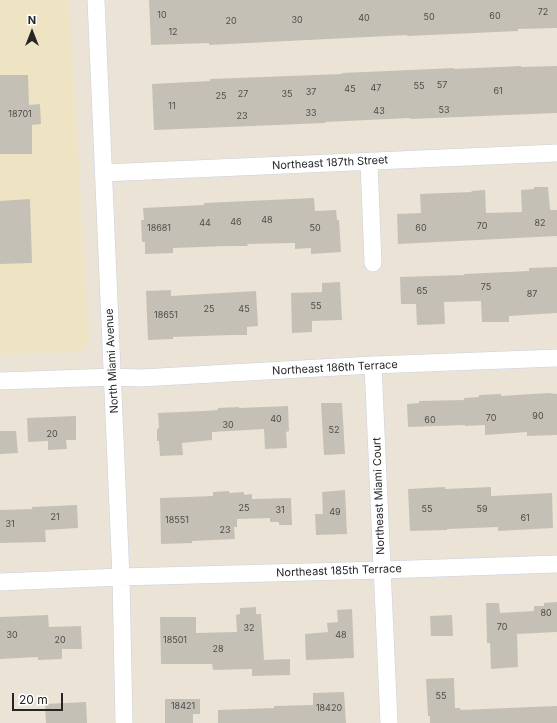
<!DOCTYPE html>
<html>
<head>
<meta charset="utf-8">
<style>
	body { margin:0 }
	#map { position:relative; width:557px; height:723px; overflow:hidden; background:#ebe3d6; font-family:Inter,sans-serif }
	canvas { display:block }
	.north { position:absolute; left:12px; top:12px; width:40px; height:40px; -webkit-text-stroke:3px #fff; paint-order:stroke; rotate:0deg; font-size:11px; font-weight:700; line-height:16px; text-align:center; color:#262626 }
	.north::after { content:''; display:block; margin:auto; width:14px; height:18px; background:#262626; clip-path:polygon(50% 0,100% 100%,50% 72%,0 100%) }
	.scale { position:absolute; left:12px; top:693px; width:51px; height:18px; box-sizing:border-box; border:2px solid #262626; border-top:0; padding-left:5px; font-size:12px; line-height:14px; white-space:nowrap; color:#262626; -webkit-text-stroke:3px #fff; paint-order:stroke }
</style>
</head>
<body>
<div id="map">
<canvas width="557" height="723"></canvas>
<div class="north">N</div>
<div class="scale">20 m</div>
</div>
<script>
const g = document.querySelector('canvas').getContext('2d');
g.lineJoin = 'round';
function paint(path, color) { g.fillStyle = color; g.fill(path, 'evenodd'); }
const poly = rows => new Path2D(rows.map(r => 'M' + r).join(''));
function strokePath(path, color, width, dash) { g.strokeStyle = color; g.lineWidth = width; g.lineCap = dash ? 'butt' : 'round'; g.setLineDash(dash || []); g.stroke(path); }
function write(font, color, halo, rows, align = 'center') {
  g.font = font + ' Inter,sans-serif'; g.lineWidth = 3; g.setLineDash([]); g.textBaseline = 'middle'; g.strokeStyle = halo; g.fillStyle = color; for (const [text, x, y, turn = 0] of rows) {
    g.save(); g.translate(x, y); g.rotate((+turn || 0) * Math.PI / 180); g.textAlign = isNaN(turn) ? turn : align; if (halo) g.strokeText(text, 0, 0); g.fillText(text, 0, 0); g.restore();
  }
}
paint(poly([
	[0,0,69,0,89,340,85,347,76,352,0,355]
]), '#eee4c3');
paint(poly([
	[149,0,557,0,557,28,518,29,518,31,453,34,407,36,407,35,209,45,209,43,151,45],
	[521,66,521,67,557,66,557,113,410,119,410,118,325,122,325,123,154,130,152,84,210,81,210,79,342,74,342,73,388,71,454,68,454,69],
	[0,75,28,75,29,105,40,104,41,124,32,125,32,154,0,154],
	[534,187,548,187,550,210,557,210,557,236,398,244,397,214,421,213,420,194,472,192,471,191,485,190,486,213,522,212,521,190,534,189],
	[314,198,315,211,336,210,337,220,339,220,341,252,311,254,311,248,295,249,295,243,247,244,248,246,227,246,173,248,173,253,145,254,145,242,142,242,141,220,144,220,143,208,204,205,204,203],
	[30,199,32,263,0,264,0,201],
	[557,267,557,313,509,316,509,322,482,322,481,301,444,302,445,324,417,325,416,304,401,304,400,277,464,275,464,274,529,271,529,268],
	[340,282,342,320,312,321,312,332,292,333,291,293,322,292,322,283],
	[171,290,171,296,256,291,258,326,247,327,247,335,231,335,173,337,173,339,148,340,146,291],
	[549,393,557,394,557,435,527,436,527,432,485,435,485,425,465,426,465,425,408,427,407,404,419,403,419,401,464,400,464,398,479,397,479,395,501,394,501,396],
	[321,403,342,403,345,454,324,455],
	[288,406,289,431,286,432,287,448,265,449,264,429,212,432,212,440,182,443,183,455,160,456,159,441,157,441,157,429,159,428,158,413,204,411,218,410,218,408,239,407,239,408],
	[76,416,76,440,66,440,67,449,48,450,48,441,28,442,27,418],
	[0,431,16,431,18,453,0,454],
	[445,487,445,489,491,487,491,496,552,493,553,528,498,531,498,527,447,529,447,530,410,531,408,489],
	[345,490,347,534,316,535,315,514,323,514,322,492],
	[229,491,229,493,244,492,244,495,252,494,252,499,291,498,292,525,279,525,279,522,270,522,270,518,237,519,237,527,234,527,235,539,192,541,192,543,161,544,160,498,213,496,213,492],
	[77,505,78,528,45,530,46,542,0,543,0,510,32,509,32,507],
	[557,602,557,632,517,634,518,667,491,669,490,643,487,643,486,603,499,603,500,613,534,611,534,606,544,606,544,603],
	[256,607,256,614,261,614,264,660,290,659,290,675,252,676,252,669,213,670,212,664,161,664,160,617,196,617,196,633,237,632,236,615,240,614,240,608],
	[352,609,354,658,306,660,305,634,328,632,327,623,338,622,337,610],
	[48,615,49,627,81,626,82,649,62,649,62,659,38,660,38,657,0,659,0,617],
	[452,615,453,636,431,636,430,616],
	[454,678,455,708,460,708,461,710,557,706,557,723,430,723,430,716,428,716,426,679],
	[344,692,346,723,218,723,218,710,274,708,274,706,313,705,313,693],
	[165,699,200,699,200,714,193,714,193,723,165,723],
	[86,702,87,723,46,723,45,704]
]), '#c5c0b6');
const minor = poly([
	[96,0,121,577,124,723],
	[369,162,373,263],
	[103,173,557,153],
	[373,365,389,723],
	[0,381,113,377,141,378,373,365,557,358],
	[0,582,121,577,382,570,557,564]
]);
strokePath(minor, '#cbcee1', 18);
strokePath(minor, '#fff', 17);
write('9px', '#4e4c4a', null, [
	["72",543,12],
	["10",162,15],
	["60",495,16],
	["50",429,17],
	["40",364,18],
	["30",297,20],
	["20",231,21],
	["12",173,32],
	["57",442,85],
	["55",419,86],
	["47",376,88],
	["45",350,89],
	["61",498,91],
	["37",311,92],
	["27",243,94],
	["35",287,94],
	["25",221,96],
	["11",172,106],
	["53",444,110],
	["43",379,111],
	["33",311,113],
	["18701",20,114],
	["23",242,116],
	["48",267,220],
	["46",236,222],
	["44",205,223],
	["82",540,223],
	["70",482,226],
	["18681",159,228],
	["50",315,228],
	["60",421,228],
	["75",486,287],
	["65",422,291],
	["87",532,294],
	["55",316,306],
	["25",209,309],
	["45",244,309],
	["18651",166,315],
	["90",538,416],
	["70",491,418],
	["40",276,419],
	["60",430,420],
	["30",228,425],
	["52",334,430],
	["20",52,434],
	["25",244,508],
	["55",427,509],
	["59",482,509],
	["31",280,510],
	["49",335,512],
	["21",55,517],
	["61",525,518],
	["18551",177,520],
	["31",10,524],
	["23",225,530],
	["80",546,613],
	["70",502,627],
	["32",249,628],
	["30",12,635],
	["48",341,635],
	["20",60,640],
	["18501",175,640],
	["28",218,649],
	["55",441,696],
	["18421",183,706],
	["18420",329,708]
]);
write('11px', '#262626', '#fff', [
	["Northeast 187th Street",330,163,-3],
	["North Miami Avenue",112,361,-93],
	["Northeast 186th Terrace",335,368,-3],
	["Northeast Miami Court",379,496,-92],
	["Northeast 185th Terrace",339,571,-2]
]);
</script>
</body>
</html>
